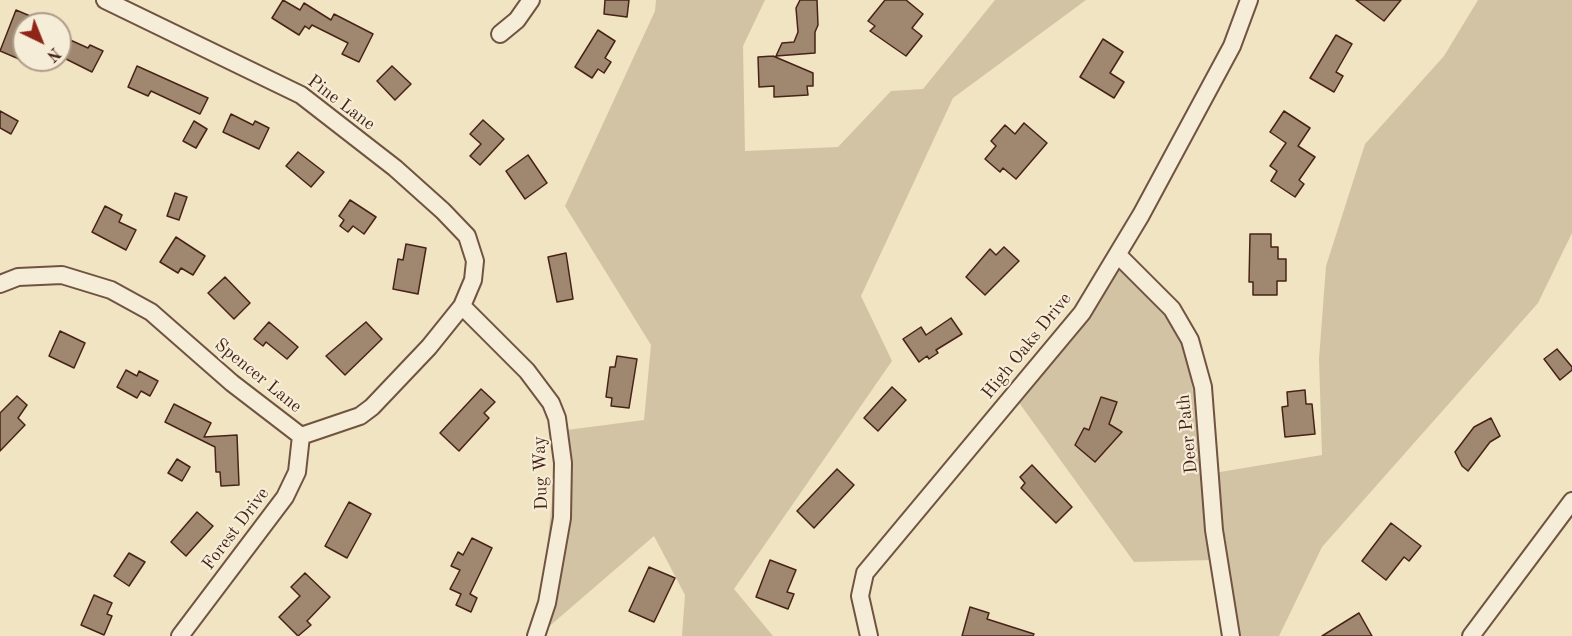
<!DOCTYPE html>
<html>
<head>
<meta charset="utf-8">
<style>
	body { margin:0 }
	#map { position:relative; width:1572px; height:636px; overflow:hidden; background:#f0e4c2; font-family:"Old Standard TT",serif }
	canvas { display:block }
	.north { position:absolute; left:12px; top:12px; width:60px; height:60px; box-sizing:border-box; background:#f5edd7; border:2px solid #af9c8a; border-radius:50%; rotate:137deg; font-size:16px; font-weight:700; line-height:24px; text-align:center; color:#472317 }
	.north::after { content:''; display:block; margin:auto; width:21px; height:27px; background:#8f2418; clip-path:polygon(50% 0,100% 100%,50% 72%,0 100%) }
</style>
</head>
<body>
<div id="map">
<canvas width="1572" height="636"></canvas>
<div class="north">N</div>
</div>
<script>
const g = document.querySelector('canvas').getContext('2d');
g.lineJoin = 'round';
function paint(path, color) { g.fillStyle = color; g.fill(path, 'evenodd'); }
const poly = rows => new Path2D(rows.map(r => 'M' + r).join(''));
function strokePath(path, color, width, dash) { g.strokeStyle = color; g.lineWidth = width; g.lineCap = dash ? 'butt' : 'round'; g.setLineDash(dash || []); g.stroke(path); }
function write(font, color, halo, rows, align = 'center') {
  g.font = font + ' "Old Standard TT",serif'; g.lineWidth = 4.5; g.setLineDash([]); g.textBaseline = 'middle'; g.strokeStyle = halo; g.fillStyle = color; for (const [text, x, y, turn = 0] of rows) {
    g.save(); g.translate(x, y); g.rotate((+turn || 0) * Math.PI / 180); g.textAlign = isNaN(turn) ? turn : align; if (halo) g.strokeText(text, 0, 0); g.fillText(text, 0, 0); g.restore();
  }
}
paint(poly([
	[656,0,765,0,743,46,745,151,838,147,891,91,923,89,995,0,1086,0,953,98,861,296,892,361,734,589,773,636,682,636,685,595,654,536,538,636,559,431,644,420,651,345,565,206,655,11],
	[1478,0,1572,0,1572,233,1538,303,1322,547,1279,636,1226,636,1212,560,1134,562,1012,393,1114,254,1183,334,1208,474,1322,455,1319,359,1326,266,1365,144,1444,56]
]), '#d3c3a5');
const building = poly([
	[283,0,300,10,304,3,331,20,334,14,373,34,359,62,342,54,348,43,312,25,309,29,305,26,299,35,272,18,283,0],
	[605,0,629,0,627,17,604,14,605,0],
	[800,0,817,0,818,25,815,32,815,53,776,56,782,43,794,42,798,32,796,8,800,0],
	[885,0,906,0,923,14,912,28,922,36,906,56,870,31,875,26,868,21,885,0],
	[1356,0,1401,0,1384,21,1356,0],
	[16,10,49,24,24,24,24,46,19,59,0,51,16,10],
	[598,30,615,41,605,58,611,62,604,73,598,69,592,78,575,67,598,30],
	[1336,35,1352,44,1336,72,1343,76,1334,92,1310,78,1336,35],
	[68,39,88,48,90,45,103,51,92,72,60,56,68,39],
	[1103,39,1123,52,1110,73,1124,82,1114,98,1080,77,1103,39],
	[773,56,813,73,813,86,807,86,808,95,774,97,774,86,759,87,758,57,773,56],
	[137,66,208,98,200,114,151,91,148,96,128,87,137,66],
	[392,66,411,84,395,100,377,81,392,66],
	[0,111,18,121,11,134,0,128,0,111],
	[1284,111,1310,128,1298,146,1315,157,1299,180,1304,184,1295,197,1271,181,1277,171,1270,166,1286,143,1270,132,1284,111],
	[231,114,253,125,255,121,269,128,259,149,223,132,231,114],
	[483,120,504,139,480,165,470,156,481,144,470,134,483,120],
	[194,121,207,129,196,148,183,141,194,121],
	[1024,123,1047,143,1016,179,1003,168,1000,172,985,159,996,146,991,141,1005,125,1015,134,1024,123],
	[298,152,324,172,311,187,286,166,298,152],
	[528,155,547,183,525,199,506,171,528,155],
	[175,193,187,197,179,220,167,216,175,193],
	[350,200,376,217,364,234,353,226,348,232,340,226,344,220,339,216,350,200],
	[105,206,122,215,119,222,136,230,126,250,92,232,105,206],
	[1250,234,1271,234,1271,247,1278,247,1278,259,1286,259,1286,281,1277,281,1277,295,1253,295,1253,282,1249,282,1250,234],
	[176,237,205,256,193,275,181,268,178,273,160,262,176,237],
	[406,244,426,248,418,294,393,289,398,259,403,260,406,244],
	[1004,247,1019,261,985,295,966,277,990,249,996,255,1004,247],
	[566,253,573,299,557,302,548,257,566,253],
	[225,277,250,303,234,319,208,293,225,277],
	[951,318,962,334,936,350,938,353,929,359,927,356,919,362,903,339,921,327,926,335,951,318],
	[269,322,298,347,287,359,266,342,263,346,254,339,269,322],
	[366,322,382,339,345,375,326,356,366,322],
	[60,331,85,343,74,368,49,356,60,331],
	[1557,349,1572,367,1572,370,1560,380,1544,359,1557,349],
	[617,356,637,359,629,408,611,406,612,398,606,397,610,367,615,367,617,356],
	[126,370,137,376,139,371,158,381,150,396,141,391,137,398,117,387,126,370],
	[892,387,906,400,878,431,864,418,892,387],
	[481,389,495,402,484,413,489,418,459,451,440,433,481,389],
	[1305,390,1306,404,1312,404,1315,434,1285,437,1282,407,1288,406,1287,392,1305,390],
	[17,396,27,405,18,418,25,425,0,451,0,413,17,396],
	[1101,397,1117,402,1109,424,1122,432,1095,462,1075,445,1084,428,1089,430,1101,397],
	[174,404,211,423,204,437,237,435,239,485,221,486,220,472,216,472,215,447,165,422,174,404],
	[1491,418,1500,436,1490,442,1468,471,1462,466,1455,452,1474,427,1491,418],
	[177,459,190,467,182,481,168,473,177,459],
	[1032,465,1072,507,1056,523,1021,488,1025,483,1020,477,1032,465],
	[837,469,854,485,814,528,797,511,837,469],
	[349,502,371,514,347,558,325,546,349,502],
	[197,512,213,526,186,556,171,542,197,512],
	[1391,523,1421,546,1409,561,1404,557,1386,580,1362,561,1391,523],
	[472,538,492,548,470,594,477,598,471,612,456,605,461,594,450,589,460,570,451,566,458,552,463,555,472,538],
	[129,553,145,562,129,586,114,576,129,553],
	[770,560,796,570,787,592,794,594,788,609,756,597,770,560],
	[649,567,675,578,654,622,629,611,649,567],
	[305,573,330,597,307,621,311,625,298,636,279,617,300,596,291,587,305,573],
	[94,595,112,603,107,614,112,616,104,635,81,625,94,595],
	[970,607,989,613,987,619,1034,634,1033,636,962,636,970,607],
	[1359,613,1372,636,1322,636,1359,613]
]);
paint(building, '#9f8770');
strokePath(building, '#472317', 1.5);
const minor = poly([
	[500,34,517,20,531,0],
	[1118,255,1172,309,1190,340,1203,387,1214,530,1231,636],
	[0,284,18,277,62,275,111,290,151,312,232,383,301,436,360,416,372,407,429,347,462,306,473,280,475,261,467,236,443,211,395,168,301,95,105,0],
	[462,306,527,371,551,403,557,418,563,463,562,518,547,603,536,636],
	[180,636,285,497,297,472,301,436],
	[869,636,860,596,865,573,1082,313,1141,215,1232,46,1249,0],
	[1471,636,1572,501]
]);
strokePath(minor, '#715342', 20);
strokePath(minor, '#f5edd7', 16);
write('18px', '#472317', '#f5edd7', [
	["Pine Lane",341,103,37],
	["High Oaks Drive",1027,346,-51],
	["Spencer Lane",258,376,39],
	["Deer Path",1188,434,-96],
	["Dug Way",541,473,-92],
	["Forest Drive",236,529,-53]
]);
</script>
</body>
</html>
